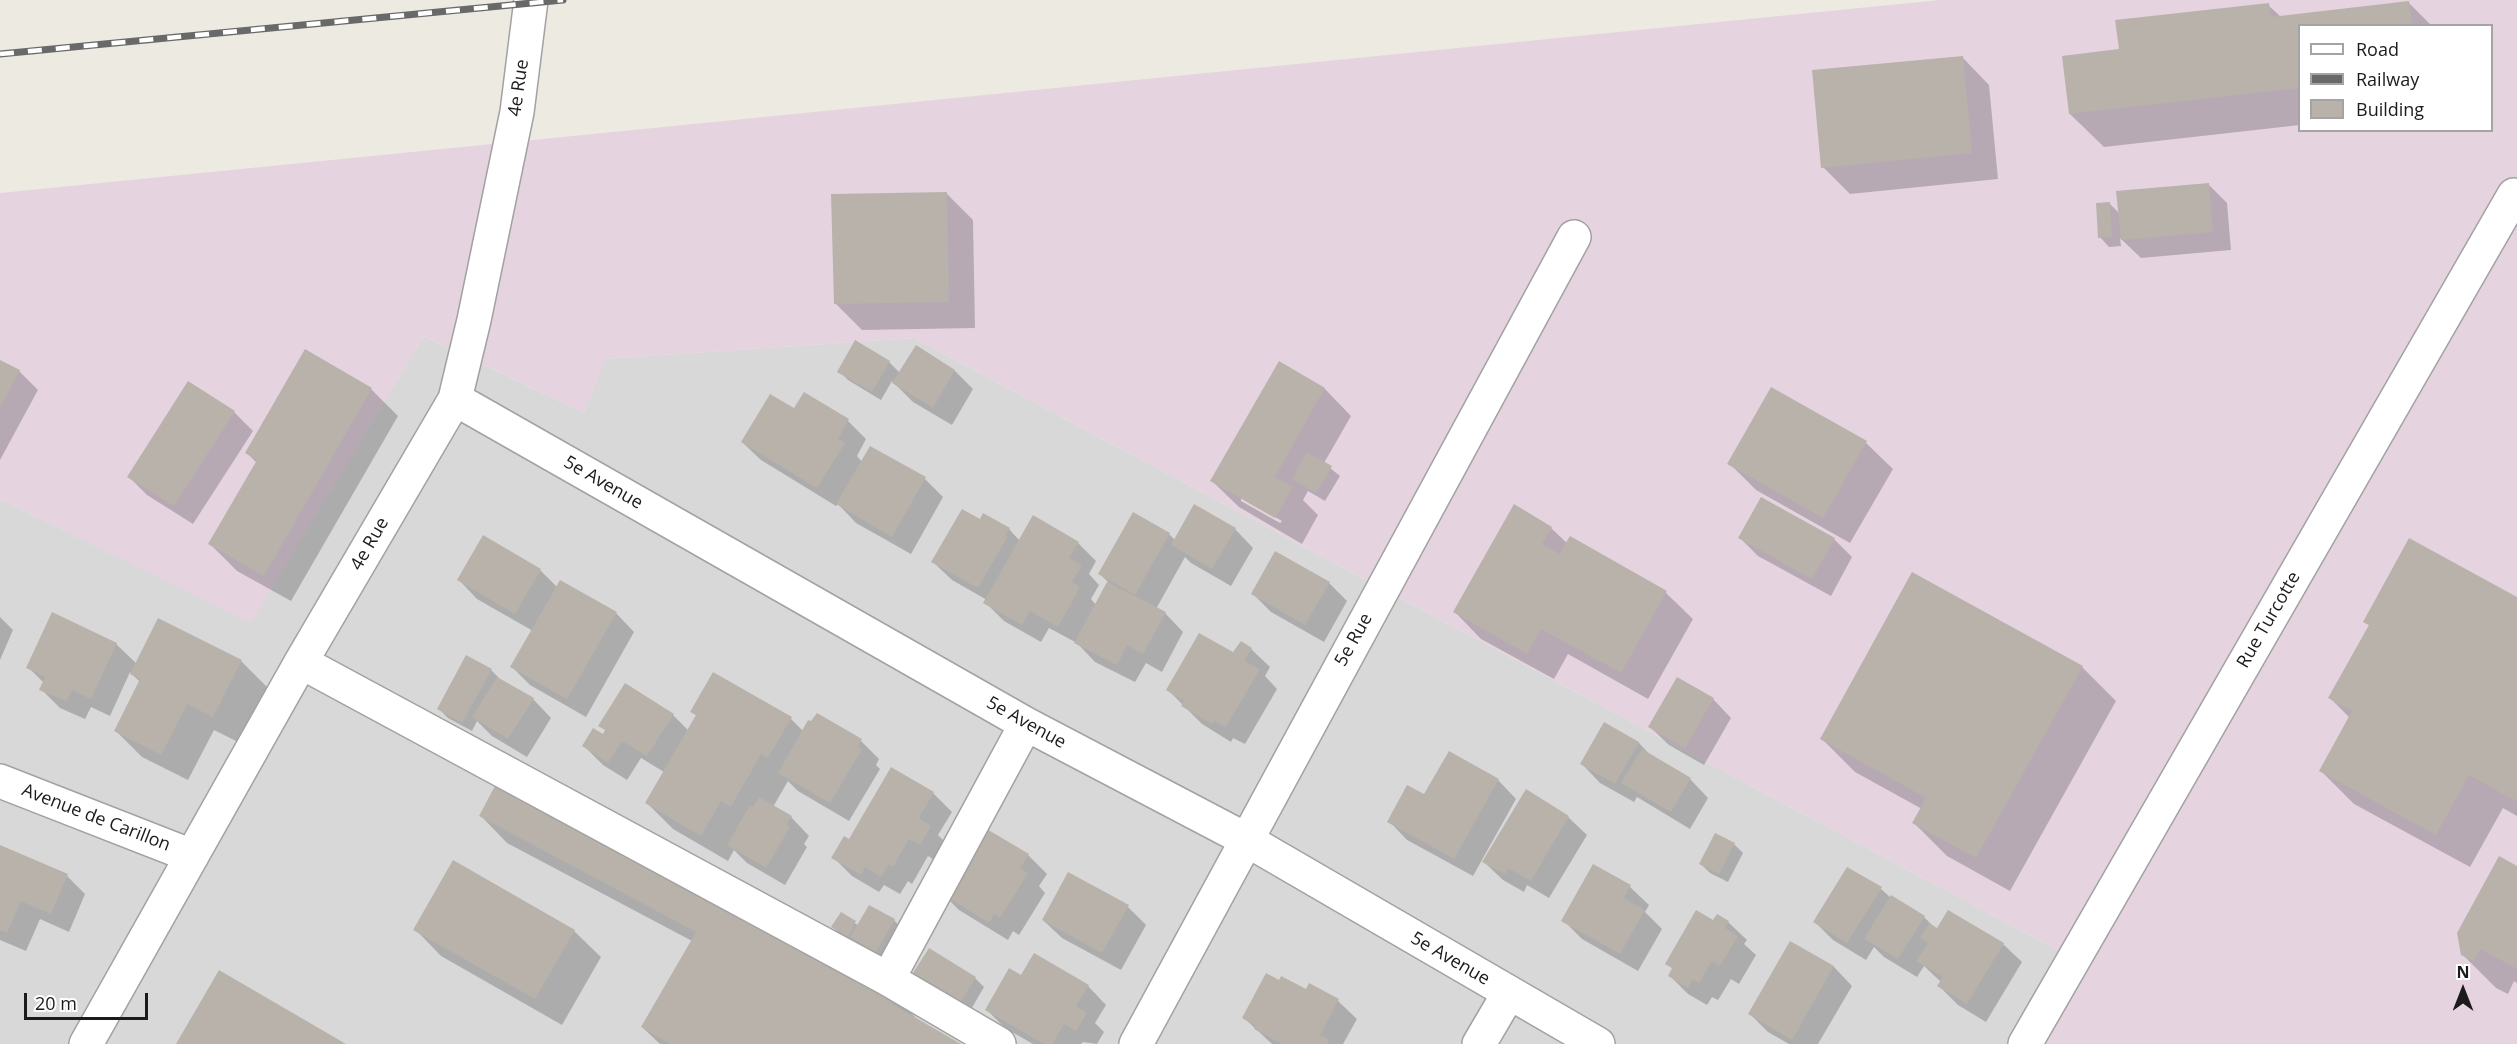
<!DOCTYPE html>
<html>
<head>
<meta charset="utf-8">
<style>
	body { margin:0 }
	#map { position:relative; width:2517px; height:1044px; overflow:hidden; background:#eceae1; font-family:"Open Sans",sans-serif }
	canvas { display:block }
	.legend { position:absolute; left:2298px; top:24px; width:195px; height:108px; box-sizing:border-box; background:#fff; border:2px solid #a4a4a4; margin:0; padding:8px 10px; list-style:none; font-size:18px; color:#1b1b1b }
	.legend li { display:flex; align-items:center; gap:12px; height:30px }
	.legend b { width:30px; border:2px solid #a4a4a4 }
	.north { position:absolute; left:2433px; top:960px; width:60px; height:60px; -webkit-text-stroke:4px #fff; paint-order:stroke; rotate:0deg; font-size:16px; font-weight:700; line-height:24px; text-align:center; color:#1b1b1b }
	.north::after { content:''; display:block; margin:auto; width:21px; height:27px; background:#1b1b1b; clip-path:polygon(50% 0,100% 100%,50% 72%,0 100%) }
	.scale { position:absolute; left:24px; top:993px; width:124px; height:27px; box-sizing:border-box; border:3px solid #1b1b1b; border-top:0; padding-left:8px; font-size:18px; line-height:21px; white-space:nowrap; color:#1b1b1b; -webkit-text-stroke:4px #fff; paint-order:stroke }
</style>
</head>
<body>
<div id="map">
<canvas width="2517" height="1044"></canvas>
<ul class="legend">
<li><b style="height:8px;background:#fff"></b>Road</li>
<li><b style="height:8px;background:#696969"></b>Railway</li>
<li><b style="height:16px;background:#b8b2ab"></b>Building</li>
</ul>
<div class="north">N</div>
<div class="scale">20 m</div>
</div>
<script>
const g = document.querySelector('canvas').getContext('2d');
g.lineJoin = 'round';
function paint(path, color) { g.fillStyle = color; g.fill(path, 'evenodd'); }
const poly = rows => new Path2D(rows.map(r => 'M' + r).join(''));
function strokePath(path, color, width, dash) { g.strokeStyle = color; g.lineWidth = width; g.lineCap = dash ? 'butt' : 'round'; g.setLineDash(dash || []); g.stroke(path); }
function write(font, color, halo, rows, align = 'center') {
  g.font = font + ' "Open Sans",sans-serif'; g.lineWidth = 6; g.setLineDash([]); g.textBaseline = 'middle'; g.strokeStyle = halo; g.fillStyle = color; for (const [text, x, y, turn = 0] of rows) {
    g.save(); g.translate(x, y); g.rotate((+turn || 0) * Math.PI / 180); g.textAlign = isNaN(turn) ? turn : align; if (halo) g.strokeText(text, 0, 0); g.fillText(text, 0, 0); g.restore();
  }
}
paint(poly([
	[424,336,584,413,604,359,914,338,2082,963,2031,1044,0,1044,0,499,250,622]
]), '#d9d8d8');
paint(poly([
	[1940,0,2517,0,2517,1044,2031,1044,2082,963,914,338,605,359,584,413,424,336,251,623,0,499,0,193],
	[2300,26,2492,26,2492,130,2300,130]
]), '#e5d4e0');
paint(poly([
	[2409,3,2432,26,2300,26,2300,125,2104,147,2070,114,2120,51,2268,5,2281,17],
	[1963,58,1989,85,1998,179,1850,194,1823,167],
	[2208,184,2227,203,2231,250,2141,258,2120,238,2121,246,2109,247,2100,237,2109,203,2120,214],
	[946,193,973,220,975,328,862,330,835,303],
	[856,343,889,362,900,373,955,371,973,389,952,425,913,402,892,381,881,400,848,380,839,371],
	[0,362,19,371,38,390,0,460],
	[1279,363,1325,389,1351,416,1324,463,1340,476,1325,501,1308,491,1303,500,1318,515,1302,544,1239,507,1212,481],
	[1241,497,1282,521,1280,523,1241,501],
	[189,383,234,412,253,431,193,524,147,495,129,477],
	[371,389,398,416,291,601,237,571,210,544,257,463,247,453],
	[794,410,848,421,866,439,857,456,862,462,925,479,943,497,911,554,856,523,838,504,836,506,761,460,742,442],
	[1866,443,1893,469,1850,543,1756,490,1729,463],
	[980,521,1009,529,1020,541,1078,543,1096,561,1089,574,1099,585,1091,599,1096,605,1108,582,1100,574,1169,534,1175,540,1235,529,1253,548,1231,586,1191,563,1185,557,1156,609,1165,613,1183,632,1162,672,1146,663,1135,682,1095,662,1077,643,1049,628,1041,642,1004,621,985,602,987,600,952,580,933,562],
	[1551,528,1567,543,1570,538,1666,593,1693,619,1648,699,1568,654,1554,679,1481,639,1455,612],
	[1740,538,1834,539,1852,557,1831,596,1758,556],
	[540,570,558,588,616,613,634,632,586,717,530,685,512,667,533,631,477,599,459,580],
	[1913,574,2082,667,2116,701,2010,891,1947,856,1914,823,1922,809,1855,772,1822,739],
	[1329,583,1347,601,1324,642,1271,612,1253,594],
	[2517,599,2517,816,2503,808,2470,867,2354,804,2321,771,2350,718,2330,698,2370,626,2365,622],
	[0,617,13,630,0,660],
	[116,644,137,664,241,661,268,688,240,743,214,730,188,780,142,757,116,731,140,682,130,672,110,716,91,707,85,719,60,708,41,689,44,683,28,667],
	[1251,649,1270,667,1265,676,1277,689,1245,744,1233,738,1231,742,1202,724,1168,690,1234,654],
	[491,670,500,679,533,699,551,718,527,757,492,736,477,721,472,731,448,718,439,709],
	[1713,699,1731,718,1704,765,1669,745,1650,727],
	[692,712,791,719,803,731,861,741,879,759,876,765,880,769,849,821,798,791,788,781,773,807,791,817,809,836,804,844,807,847,785,885,747,863,734,850,728,861,673,829,647,803,664,772,641,758,627,780,603,765,584,746,603,736,606,731,600,725,673,715,688,730,697,716],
	[1604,724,1639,743,1652,757,1690,779,1708,798,1690,829,1637,797,1634,802,1600,783,1582,764],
	[1498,780,1516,799,1473,876,1407,840,1389,821,1425,796],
	[933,793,952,812,938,835,949,846,939,863,928,856,912,884,908,881,900,894,884,885,879,892,852,876,833,857,849,841],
	[481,816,794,950,895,997,921,1023,958,1044,660,1044,642,1027,692,941,507,843],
	[1568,817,1587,835,1549,898,1527,885,1524,892,1503,880,1484,862],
	[981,827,1028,855,1047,874,1039,886,1045,893,1019,935,1013,931,1008,940,959,910,941,892],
	[1734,844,1743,853,1728,882,1710,873,1701,864],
	[0,846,67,876,85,894,69,932,40,919,26,951,0,940],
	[1594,866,1630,887,1649,905,1645,912,1662,929,1638,971,1582,939,1563,920],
	[2517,867,2517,983,2514,981,2508,994,2496,988,2462,954],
	[1881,889,1891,898,1924,917,1937,930,1949,912,2003,944,2022,962,1986,1022,1958,1005,1939,986,1941,982,1924,966,1917,977,1884,957,1874,947,1866,960,1833,940,1815,922],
	[1128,907,1146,925,1121,970,1062,938,1043,920],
	[841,914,859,926,894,920,903,930,885,960,842,936,833,927],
	[1713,922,1728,922,1747,940,1744,944,1756,955,1739,984,1731,979,1718,1000,1712,997,1707,1005,1688,994,1670,976,1673,969,1667,963],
	[415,929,574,931,601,957,562,1025,441,956],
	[1791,943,1834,967,1852,986,1818,1044,1789,1044,1768,1032,1750,1014],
	[1022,977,1088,986,1106,1005,1095,1023,1104,1032,1097,1044,1083,1042,1081,1044,1033,1044,1005,1028,987,1010],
	[975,978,984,987,969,1013,922,985],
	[1310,985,1338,1001,1357,1019,1343,1044,1272,1044,1244,1018,1306,991]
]), '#0003');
paint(poly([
	[2409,1,2412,26,2300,26,2300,88,2069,114,2062,56,2119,49,2115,20,2269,3,2271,17],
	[1963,56,1972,153,1821,168,1812,70],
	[2209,183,2213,232,2121,240,2116,191],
	[947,192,949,302,834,304,831,194],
	[2110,202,2112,237,2098,238,2096,203],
	[855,340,890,361,872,392,837,372],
	[916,345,955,370,933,408,892,383],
	[305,349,372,388,264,576,208,544,257,460,245,453],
	[0,360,20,370,0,408],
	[1279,361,1325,388,1275,477,1293,487,1275,518,1210,481],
	[188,381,235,411,174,506,127,477],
	[1771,387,1867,441,1823,518,1727,464],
	[804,392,849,419,838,439,845,443,817,488,741,442,770,394,794,408],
	[870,446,926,477,892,537,836,504],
	[1307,452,1332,466,1316,493,1292,479],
	[1761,497,1835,538,1812,579,1738,538],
	[1194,504,1236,528,1212,569,1171,545],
	[1514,504,1552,527,1542,544,1559,554,1570,536,1667,591,1621,673,1541,629,1527,654,1453,612],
	[962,509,980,519,983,513,1010,528,1005,535,1008,536,978,588,931,562],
	[1133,512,1170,533,1135,595,1098,574],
	[1033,515,1079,542,1069,558,1082,565,1072,582,1080,587,1058,627,1030,611,1022,625,983,603],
	[483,535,541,569,515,614,457,580],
	[2409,538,2517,597,2517,802,2469,775,2436,835,2319,771,2352,711,2328,698,2369,625,2363,622],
	[1275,551,1330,582,1305,625,1251,594],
	[1912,572,2083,666,1976,858,1912,823,1926,798,1820,739],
	[560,580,617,612,567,699,510,667],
	[1107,582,1166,612,1143,654,1127,645,1117,665,1074,643],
	[52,612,117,643,91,699,72,690,66,701,39,690,45,677,26,668],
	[158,618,242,660,213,717,187,704,161,755,114,731,140,679,130,674],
	[1199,633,1233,652,1241,641,1252,648,1244,661,1260,669,1226,727,1214,721,1212,724,1181,706,1184,701,1166,690],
	[466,655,492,669,462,723,437,709],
	[713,672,792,717,768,758,761,754,731,807,721,801,701,836,645,803,696,715,690,712],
	[497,677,534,698,508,739,472,717],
	[1677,677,1714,698,1685,748,1648,727],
	[625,683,674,714,647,756,622,741,608,763,582,746,593,728,603,734,605,730,598,726],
	[817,713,862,739,858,746,862,749,830,803,778,773,808,720,811,721],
	[1604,722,1639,742,1615,784,1580,764],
	[1642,749,1691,778,1671,812,1621,783],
	[1449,751,1499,779,1454,859,1387,822,1407,785,1424,794],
	[891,767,934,792,919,818,931,826,920,845,909,839,893,867,889,864,881,877,865,867,861,875,831,858,844,836,849,839],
	[496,784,713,901,793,948,798,939,896,996,892,1004,961,1044,670,1044,641,1027,696,932,479,816],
	[1526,789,1569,816,1531,881,1508,868,1505,874,1482,862],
	[759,797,792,816,786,825,790,827,766,868,727,845,750,805,753,807],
	[980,825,1029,854,1020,868,1028,873,1000,918,994,914,989,923,939,892],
	[1715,833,1735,843,1719,874,1699,864],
	[0,845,68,874,51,914,21,901,7,933,0,930],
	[2499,856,2517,866,2517,969,2480,949,2474,961,2461,955,2457,933],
	[453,860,575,930,535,999,413,930],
	[1593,864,1631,885,1624,898,1645,910,1620,954,1561,921],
	[1847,867,1882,887,1847,943,1813,922],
	[1068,872,1129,905,1102,953,1042,920],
	[1891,895,1925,916,1898,959,1864,939],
	[869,905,895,919,876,952,850,937],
	[1696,910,1713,920,1717,914,1729,921,1725,928,1738,936,1720,966,1712,961,1699,983,1693,979,1688,988,1668,976,1672,968,1665,964],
	[1948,910,2004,943,1967,1004,1937,986,1943,977,1916,961,1928,943,1920,938,1929,923,1937,928],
	[841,912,856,921,848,937,831,927],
	[1790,941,1834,966,1792,1040,1748,1014],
	[929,948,976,977,959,1005,911,976],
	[1034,953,1089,985,1076,1006,1087,1013,1076,1031,1064,1024,1053,1044,1044,1044,985,1010,1009,968,1021,975],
	[219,970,346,1044,176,1044],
	[1266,973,1279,980,1281,976,1306,989,1309,983,1339,999,1320,1035,1329,1040,1327,1044,1282,1044,1254,1029,1256,1026,1242,1018]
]), '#b8b2ab');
const minor = poly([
	[455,399,1026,724,1245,839,1598,1044],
	[301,662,888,979,999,1044],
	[0,781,192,856],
	[888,979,1026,724],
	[86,1044,301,662,455,399,474,320,517,112,531,0],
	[1136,1044,1574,237],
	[1479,1044,1509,993],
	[2025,1044,2514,195]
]);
strokePath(minor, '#a2a2a2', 36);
strokePath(minor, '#fff', 33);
const rail = poly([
	[0,54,563,0]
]);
strokePath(rail, '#696969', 7);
strokePath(rail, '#fff', 4.5, [14]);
write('18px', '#1b1b1b', '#fff', [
	["4e Rue",519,88,-82],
	["5e Avenue",603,483,30],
	["4e Rue",370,544,-60],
	["Rue Turcotte",2269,620,-60],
	["5e Rue",1354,640,-61],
	["5e Avenue",1026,723,29],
	["Avenue de Carillon",96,818,21],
	["5e Avenue",1450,959,30]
]);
</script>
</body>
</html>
